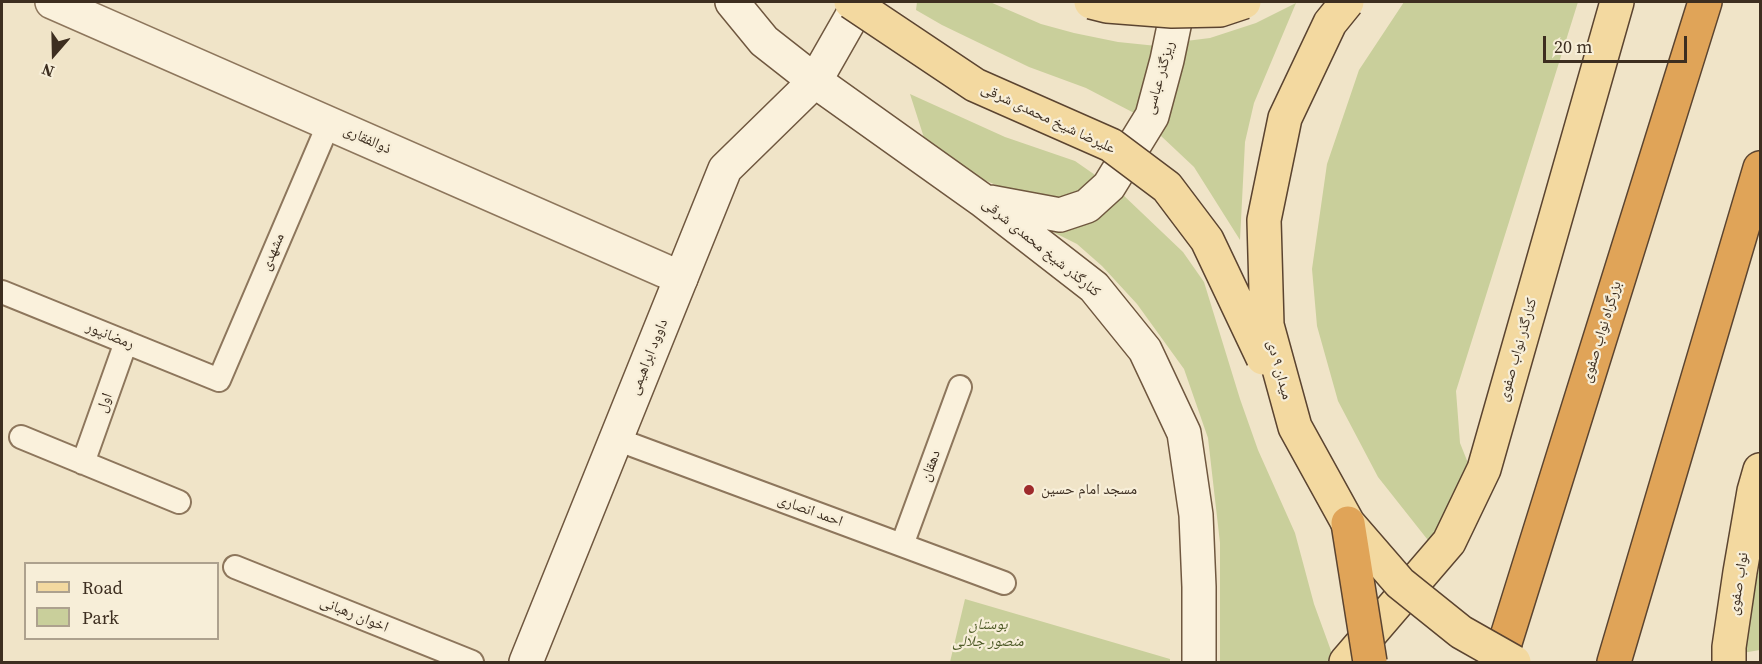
<!DOCTYPE html>
<html>
<head>
<meta charset="utf-8">
<style>
	body { margin:0 }
	#map { position:relative; width:1762px; height:664px; overflow:hidden; background:#f0e4c8; font-family:"Source Serif 4",serif }
	canvas { display:block }
	.frame { position:absolute; inset:0; border:3px solid #3d2e20; pointer-events:none }
	.legend { position:absolute; left:24px; top:562px; width:195px; height:78px; box-sizing:border-box; background:#f7eed8; border:2px solid #ada18e; margin:0; padding:8px 10px; list-style:none; font-size:18px; color:#3d2e20 }
	.legend li { display:flex; align-items:center; gap:12px; height:30px }
	.legend b { width:30px; border:2px solid #ada18e }
	.north { position:absolute; left:24px; top:24px; width:60px; height:60px; -webkit-text-stroke:4px #f7eed8; paint-order:stroke; rotate:200deg; font-size:16px; font-weight:700; line-height:24px; text-align:center; color:#3d2e20 }
	.north::after { content:''; display:block; margin:auto; width:21px; height:27px; background:#3d2e20; clip-path:polygon(50% 0,100% 100%,50% 72%,0 100%) }
	.scale { position:absolute; left:1543px; top:36px; width:144px; height:27px; box-sizing:border-box; border:3px solid #3d2e20; border-top:0; padding-left:8px; font-size:18px; line-height:21px; white-space:nowrap; color:#3d2e20; -webkit-text-stroke:4px #f7eed8; paint-order:stroke }
</style>
</head>
<body>
<div id="map">
<canvas width="1762" height="664"></canvas>
<div class="frame"></div>
<ul class="legend">
<li><b style="height:8px;background:#f3d9a0"></b>Road</li>
<li><b style="height:16px;background:#c9cf9b"></b>Park</li>
</ul>
<div class="north">N</div>
<div class="scale">20 m</div>
</div>
<script>
const g = document.querySelector('canvas').getContext('2d');
g.lineJoin = 'round';
function paint(path, color) { g.fillStyle = color; g.fill(path, 'evenodd'); }
const poly = rows => new Path2D(rows.map(r => 'M' + r).join(''));
function strokePath(path, color, width, dash) { g.strokeStyle = color; g.lineWidth = width; g.lineCap = dash ? 'butt' : 'round'; g.setLineDash(dash || []); g.stroke(path); }
function write(font, color, halo, rows, align = 'center') {
  g.font = font + ' "Source Serif 4","Noto Naskh Arabic",serif'; g.lineWidth = 4.5; g.setLineDash([]); g.textBaseline = 'middle'; g.strokeStyle = halo; g.fillStyle = color; for (const [text, x, y, turn = 0] of rows) {
    g.save(); g.translate(x, y); g.rotate((+turn || 0) * Math.PI / 180); g.textAlign = isNaN(turn) ? turn : align; if (halo) g.strokeText(text, 0, 0); g.fillText(text, 0, 0); g.restore();
  }
}
paint(poly([
	[917,2,990,2,1041,24,1074,33,1118,42,1157,46,1136,114,1086,88,1029,67,942,25,916,10],
	[1404,2,1578,2,1456,391,1460,443,1470,468,1431,544,1378,477,1338,401,1317,326,1312,269,1327,164,1359,70],
	[1296,3,1254,103,1245,142,1240,240,1194,167,1160,135,1186,41,1210,38,1256,23],
	[910,94,1005,137,1075,161,1098,177,1071,196,1043,198,1010,191,975,176,926,144],
	[1120,192,1183,252,1204,282,1240,399,1258,450,1295,533,1314,604,1334,659,1331,662,1220,662,1220,543,1208,438,1184,369,1137,304,1102,266,1077,244,1033,222],
	[1760,565,1760,650,1742,653,1755,585],
	[965,599,1170,659,1170,662,950,662]
]), '#c9cf9b');
const lane = poly([
	[2,292,219,380,329,123],
	[21,437,179,502],
	[616,439,1004,583],
	[83,463,126,342],
	[902,545,960,387],
	[235,567,472,662]
]);
const street = poly([
	[52,2,681,278]
]);
const secondary = poly([
	[732,2,764,41,815,81,982,200,1094,287,1145,350,1184,433,1196,515,1199,587,1199,662],
	[990,202,1060,215,1087,206,1109,186,1152,116,1167,60,1179,2],
	[526,662,725,169,815,81,860,2]
]);
const primary = poly([
	[1346,662,1449,542,1484,469,1617,2],
	[1729,662,1729,647,1740,572,1754,491,1760,470]
]);
const highway = poly([
	[1499,662,1705,2],
	[1614,662,1760,168]
]);
strokePath(lane, '#8d765c', 26);
strokePath(street, '#8d765c', 36);
strokePath(secondary, '#6f573f', 36);
strokePath(primary, '#5b4430', 36);
strokePath(highway, '#5b4430', 36);
strokePath(lane, '#faf1dc', 22);
strokePath(street, '#faf1dc', 33);
strokePath(secondary, '#faf1dc', 33);
strokePath(primary, '#f3d9a0', 33);
strokePath(highway, '#e0a458', 33);
const primaryBridge = poly([
	[851,2,975,85,1111,145,1167,187,1207,240,1263,358],
	[1091,2,1107,6,1172,11,1220,10,1244,2],
	[1347,2,1330,23,1285,118,1264,220,1267,325,1295,427,1348,523,1400,583,1461,632,1514,662]
]);
const highwayBridge = poly([
	[1348,523,1370,662]
]);
strokePath(primaryBridge, '#5b4430', 36, []);
strokePath(highwayBridge, '#5b4430', 36, []);
strokePath(primaryBridge, '#f3d9a0', 33);
strokePath(highwayBridge, '#e0a458', 33);
for (const [x, y, r, color] of [
	[1029,490,6,"#9e2a2b"]
]) { const dot = new Path2D(); dot.arc(x, y, r, 0, 2 * Math.PI); g.fillStyle = color; g.fill(dot); strokePath(dot, '#f7eed8', 2); }
write('15px', '#3d2e20', '#f7eed8', [
	["ریزگذر عباسی",1160,78,-74],
	["علیرضا شیخ محمدی شرقی",1048,119,25],
	["ذوالفقاری",367,140,24],
	["کنارگذر شیخ محمدی شرقی",1041,248,39],
	["مشهدی",273,252,-67],
	["بزرگراه نواب صفوی",1602,332,-73],
	["رمضانپور",110,336,22],
	["کنارگذر نواب صفوی",1518,350,-74],
	["داوود ابراهیمی",649,357,-68],
	["میدان ۹ دی",1279,370,75],
	["اول",105,403,-70],
	["دهقان",931,466,-70],
	["احمد انصاری",810,511,20],
	["نواب صفوی",1739,584,-81],
	["اخوان رهبانی",354,615,22]
]);
write('15px', '#3d2e20', '#f7eed8', [
	["مسجد امام حسین",1041,490]
], 'left');
write('italic 15px', '#4d5a26', '#f7eed8', [
	["بوستان",988,625],
	["منصور جلالی",988,642]
]);
</script>
</body>
</html>
